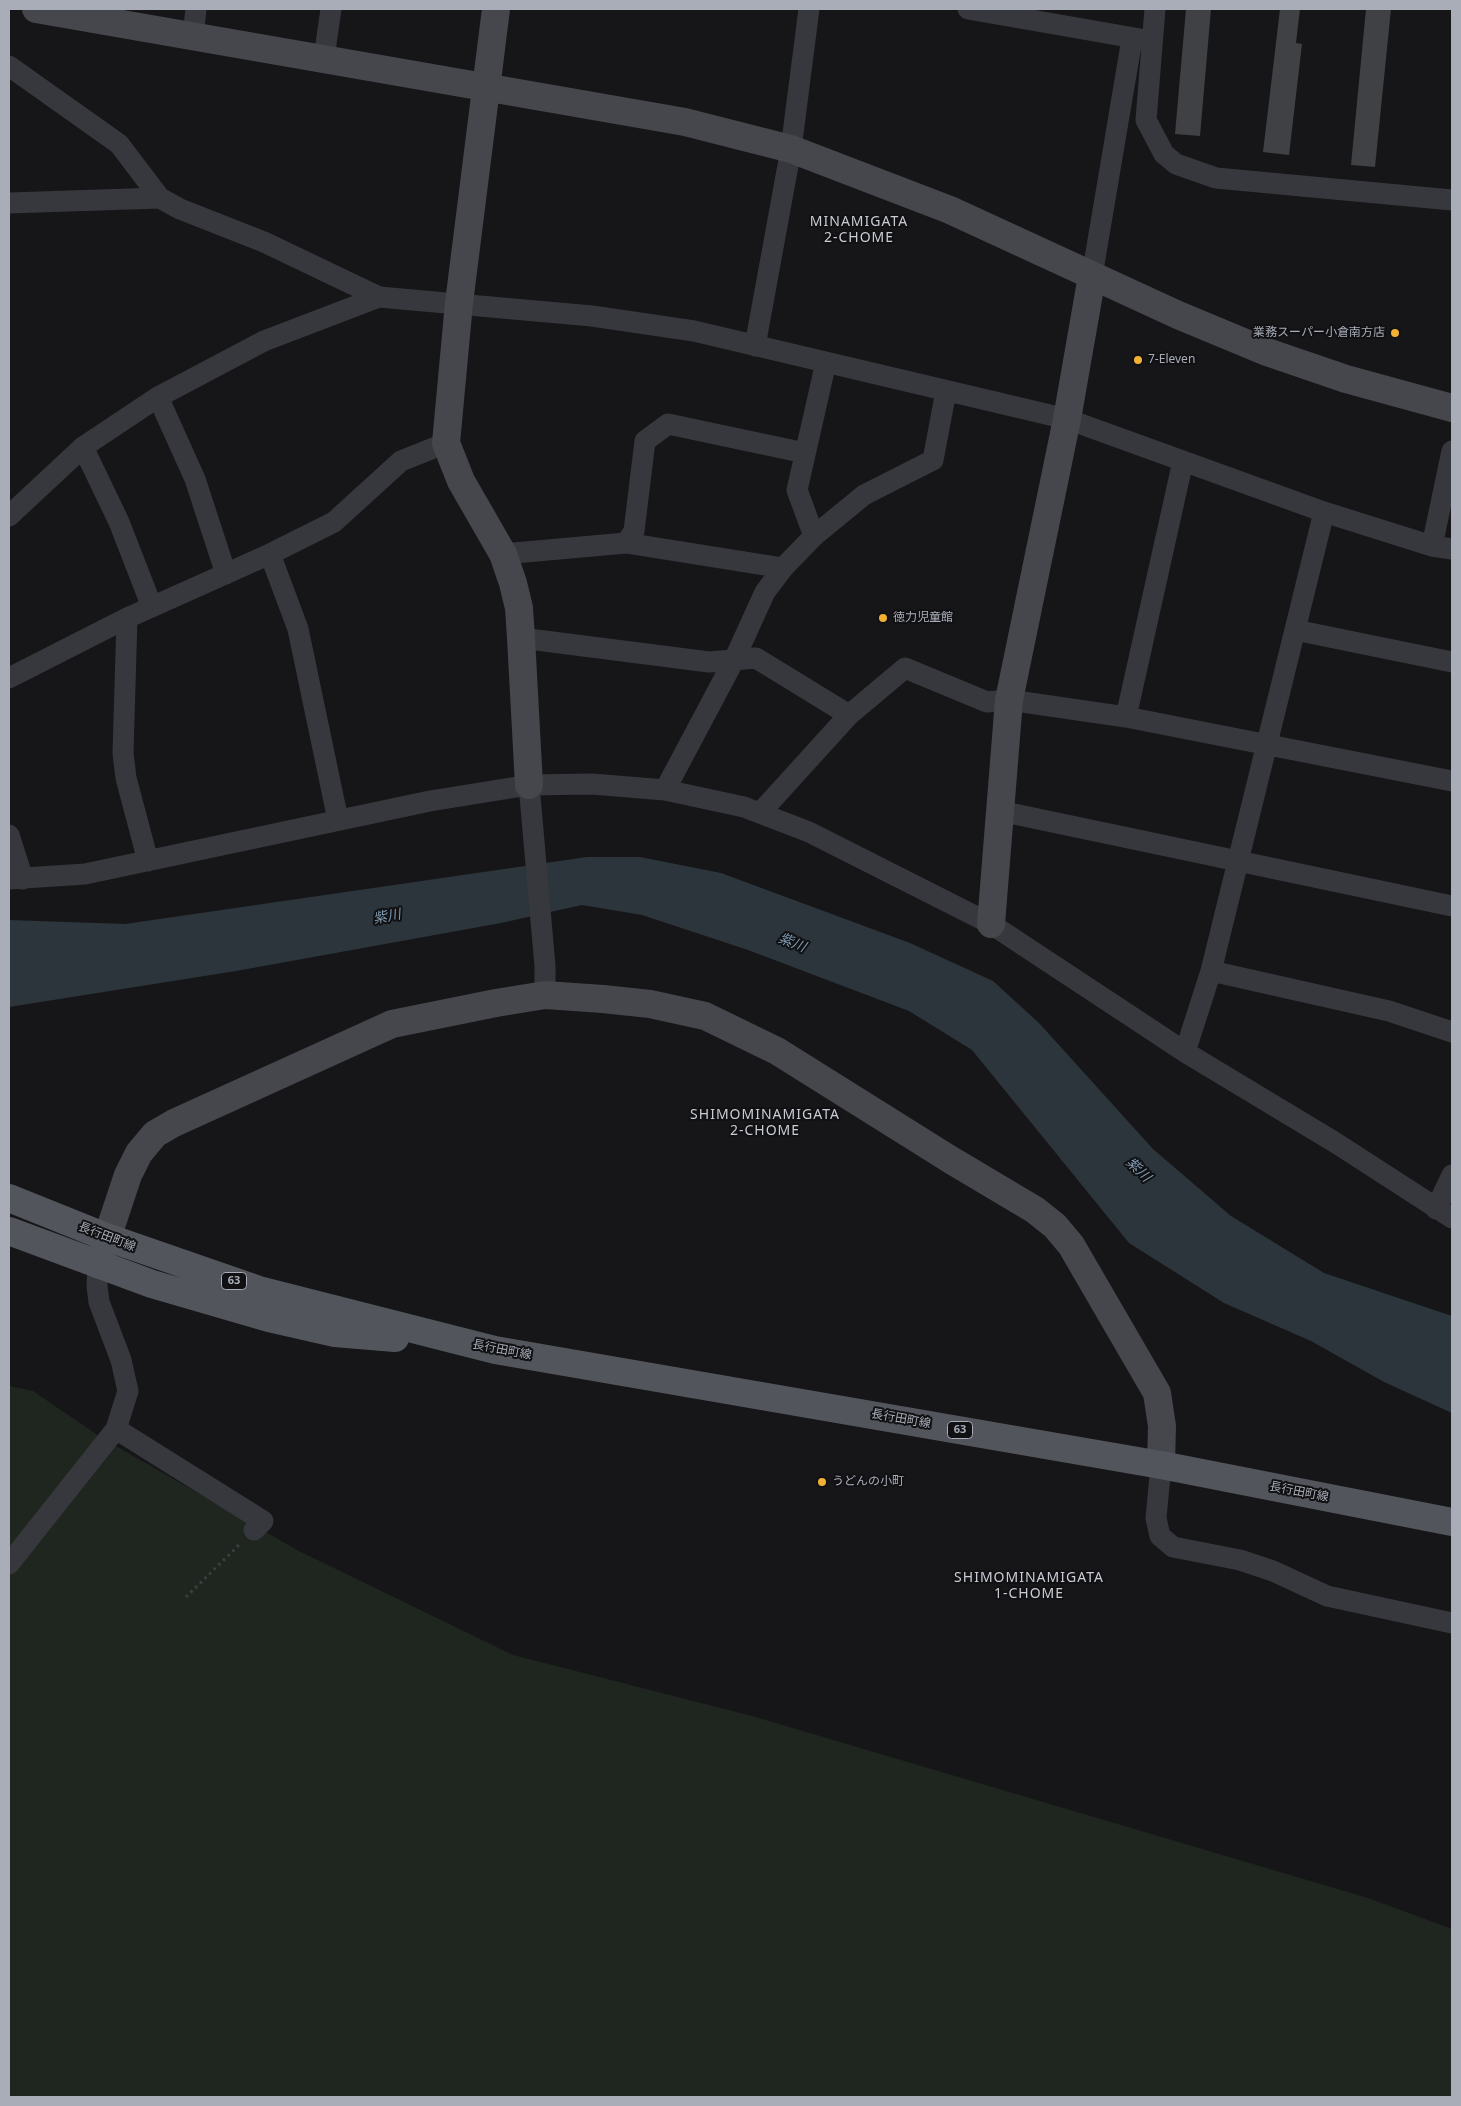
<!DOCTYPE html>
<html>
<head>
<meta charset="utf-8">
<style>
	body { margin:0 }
	#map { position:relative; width:1461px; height:2106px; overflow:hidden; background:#161618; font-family:"Noto Sans",sans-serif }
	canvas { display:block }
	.frame { position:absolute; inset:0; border:10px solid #a8adb8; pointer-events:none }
</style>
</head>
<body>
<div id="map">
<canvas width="1461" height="2106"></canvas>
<div class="frame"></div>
</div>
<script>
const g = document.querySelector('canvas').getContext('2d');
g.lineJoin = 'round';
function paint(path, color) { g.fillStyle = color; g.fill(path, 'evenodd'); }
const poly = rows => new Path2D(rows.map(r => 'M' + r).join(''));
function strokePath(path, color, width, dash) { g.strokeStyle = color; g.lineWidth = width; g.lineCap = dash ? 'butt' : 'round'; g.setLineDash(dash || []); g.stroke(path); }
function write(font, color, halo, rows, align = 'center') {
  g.font = font + ' "Noto Sans","Noto Sans JP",sans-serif'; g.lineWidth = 4; g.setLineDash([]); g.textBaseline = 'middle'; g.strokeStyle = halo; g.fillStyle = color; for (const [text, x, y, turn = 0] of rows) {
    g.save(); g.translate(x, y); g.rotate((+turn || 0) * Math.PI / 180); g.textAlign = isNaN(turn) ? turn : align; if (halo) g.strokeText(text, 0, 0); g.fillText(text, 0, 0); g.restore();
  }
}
paint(poly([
	[9,1386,33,1391,102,1438,297,1550,513,1655,752,1716,1368,1898,1452,1929,1452,2097,9,2097]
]), '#1e261f');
paint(poly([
	[587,857,640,857,721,873,910,943,993,981,1039,1023,1153,1149,1231,1216,1324,1273,1452,1316,1452,1413,1384,1382,1311,1341,1224,1303,1129,1243,972,1050,909,1011,748,950,642,915,582,905,501,923,236,971,9,1007,9,920,125,924]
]), '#2c353c');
paint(poly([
	[1186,9,1211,9,1200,136,1175,134],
	[1280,9,1300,9,1296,43,1302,44,1289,155,1263,152],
	[1366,9,1391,9,1375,167,1351,165]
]), '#404145');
strokePath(poly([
	[186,1597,241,1543]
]), '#3d3f44', 3, [2.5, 4]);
strokePath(poly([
	[968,9,1146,40],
	[1155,9,1146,120,1164,154,1176,164,1216,178,1452,200],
	[193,36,196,9],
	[324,58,331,9],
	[9,66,119,144,160,198],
	[9,203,160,198,180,209,264,242,379,297,592,316,694,331,1067,419,1324,512,1432,546,1452,549],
	[1092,276,1132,39],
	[755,346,791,149,809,9],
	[158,397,195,479,226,574],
	[83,447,119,522,152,607],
	[9,516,83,447,158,397,264,341,379,297],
	[814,536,797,490,826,362],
	[626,543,783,568],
	[1432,546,1452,451],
	[270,554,298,629,338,820],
	[503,554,626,543,634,531,645,441,668,424,805,453],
	[127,618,123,753,126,778,148,861],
	[1295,630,1452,662],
	[521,638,709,662,756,658,849,715],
	[9,678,127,618,270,554,334,522,401,461,446,443],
	[1126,717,1183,461],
	[529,785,545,966,545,995],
	[665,790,734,660,765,592,783,568,814,536,864,495,933,460,946,391],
	[1000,811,1452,906],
	[760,813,849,715,905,668,987,702,1009,700,1126,717,1452,781],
	[9,835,23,879],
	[9,879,85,874,430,801,529,785,592,784,665,790,744,807,809,832,991,924,1185,1052,1336,1143,1452,1218],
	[1211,971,1389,1011,1452,1032],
	[1185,1052,1211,971,1324,512],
	[1436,1209,1452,1175],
	[116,1429,263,1521,254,1530],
	[1161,1465,1156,1518,1160,1536,1173,1547,1240,1560,1273,1571,1327,1596,1452,1623],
	[9,1564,116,1429,128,1391,121,1360,99,1302,97,1286,98,1265]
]), '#37383d', 21);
strokePath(poly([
	[36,9,685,122,791,149,950,210,1178,315,1267,352,1346,379,1452,408],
	[496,9,459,303,446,443,461,481,503,554,513,583,519,608,521,638,529,785],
	[991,924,1009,700,1067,419,1092,276],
	[98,1265,128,1175,139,1153,155,1134,174,1123,392,1024,496,1003,545,995,603,999,650,1004,705,1016,777,1051,951,1160,1035,1210,1055,1226,1071,1245,1157,1393,1162,1426,1161,1465]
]), '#45474d', 28);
strokePath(poly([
	[9,1198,106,1237,259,1290,495,1350,1161,1465,1452,1522],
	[9,1231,152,1284,269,1318,335,1333,395,1338]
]), '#53555c', 28);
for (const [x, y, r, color] of [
	[1395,333,5,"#f2b134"],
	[1138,360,5,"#f2b134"],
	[883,618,5,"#f2b134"],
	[822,1482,5,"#f2b134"]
]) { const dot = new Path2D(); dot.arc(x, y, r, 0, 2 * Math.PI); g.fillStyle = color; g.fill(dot); strokePath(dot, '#111113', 2); }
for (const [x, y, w] of [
	[234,1281,25],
	[960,1430,25]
]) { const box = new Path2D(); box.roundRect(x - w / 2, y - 8.5, w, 17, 4); g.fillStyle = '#111113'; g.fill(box); strokePath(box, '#a8adb8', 1); }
write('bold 11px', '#a8adb8', null, [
	["63",234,1281],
	["63",960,1430]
]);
write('12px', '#a8adb8', '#111113', [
	["業務スーパー小倉南方店",1385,333,"right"],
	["7-Eleven",1148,360],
	["徳力児童館",893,618],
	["うどんの小町",832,1482]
], 'left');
write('12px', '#a8adb8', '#111113', [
	["長行田町線",107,1237,21],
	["長行田町線",502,1350,11],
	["長行田町線",901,1419,10],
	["長行田町線",1299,1492,11]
]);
g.letterSpacing = '1px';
write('14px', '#c9ccd4', '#111113', [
	["MINAMIGATA",859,222],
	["2-CHOME",859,238],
	["SHIMOMINAMIGATA",765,1115],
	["2-CHOME",765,1131],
	["SHIMOMINAMIGATA",1029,1578],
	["1-CHOME",1029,1594]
]);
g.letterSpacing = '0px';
write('italic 14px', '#7f9bb3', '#111113', [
	["紫川",387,917,-11],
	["紫川",792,943,22],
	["紫川",1138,1170,44]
]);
</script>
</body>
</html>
